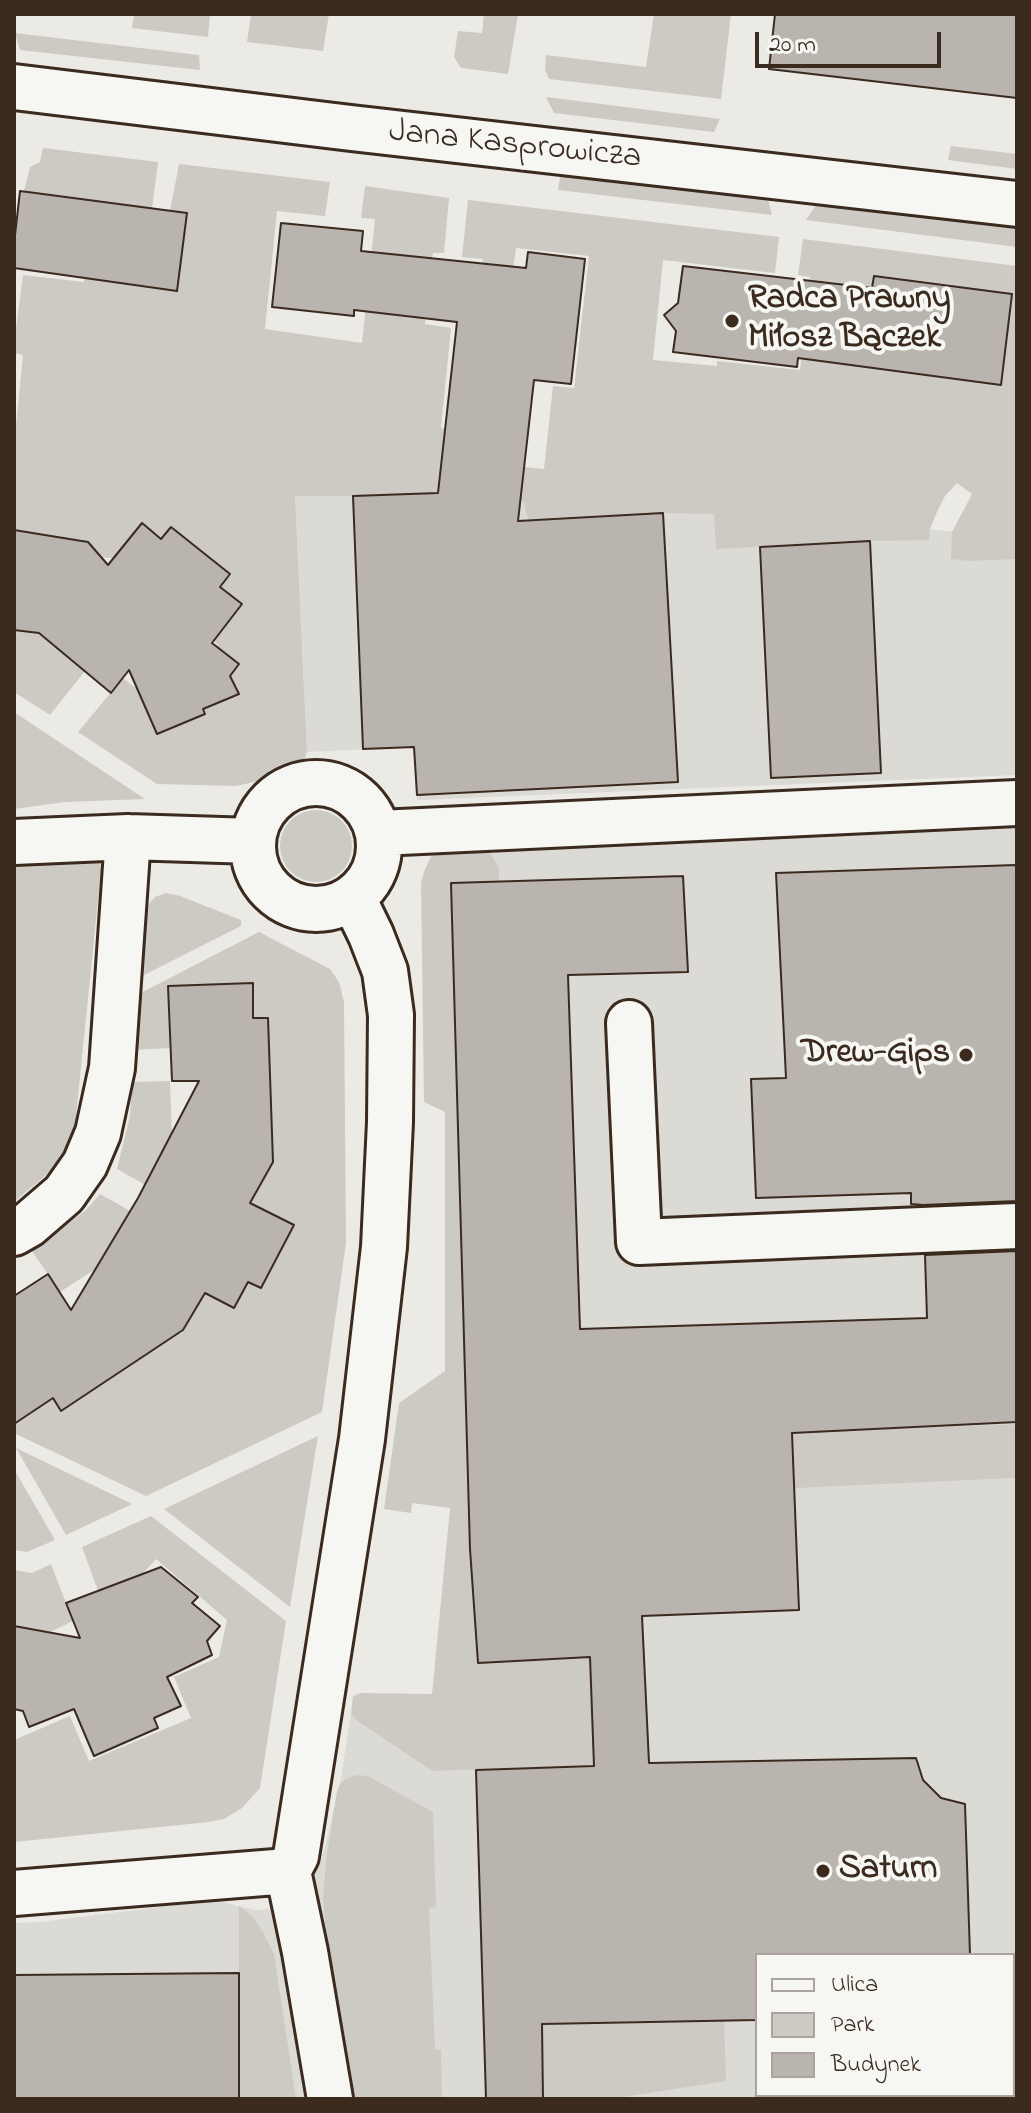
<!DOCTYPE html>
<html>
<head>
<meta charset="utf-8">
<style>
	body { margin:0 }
	#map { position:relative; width:1031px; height:2113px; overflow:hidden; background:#ebeae5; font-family:"Indie Flower",sans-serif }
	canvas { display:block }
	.frame { position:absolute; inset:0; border:16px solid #3b2a1e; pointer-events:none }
	.legend { position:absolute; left:755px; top:1953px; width:260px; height:144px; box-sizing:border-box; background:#f6f6f2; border:2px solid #aba49d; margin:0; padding:10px 14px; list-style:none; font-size:24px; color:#3b2a1e }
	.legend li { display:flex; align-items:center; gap:16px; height:40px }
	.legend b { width:40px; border:2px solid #aba49d }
	.scale { position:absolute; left:755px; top:32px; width:186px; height:36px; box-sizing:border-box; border:4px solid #3b2a1e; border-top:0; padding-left:10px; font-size:24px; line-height:28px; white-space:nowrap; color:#3b2a1e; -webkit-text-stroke:6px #f6f6f2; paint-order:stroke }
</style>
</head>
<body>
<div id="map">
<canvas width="1031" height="2113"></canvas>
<div class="frame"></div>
<ul class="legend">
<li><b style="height:10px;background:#f6f6f2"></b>Ulica</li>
<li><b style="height:22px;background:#cdcac4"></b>Park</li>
<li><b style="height:22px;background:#bab4ae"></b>Budynek</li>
</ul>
<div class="scale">20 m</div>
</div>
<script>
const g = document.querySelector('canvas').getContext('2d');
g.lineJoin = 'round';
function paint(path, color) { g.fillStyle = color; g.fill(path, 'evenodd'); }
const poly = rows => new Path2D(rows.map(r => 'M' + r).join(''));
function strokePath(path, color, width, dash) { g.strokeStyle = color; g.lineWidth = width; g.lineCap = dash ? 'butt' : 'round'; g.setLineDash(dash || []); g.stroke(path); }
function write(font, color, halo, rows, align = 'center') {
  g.font = font + ' "Indie Flower",sans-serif'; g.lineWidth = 8; g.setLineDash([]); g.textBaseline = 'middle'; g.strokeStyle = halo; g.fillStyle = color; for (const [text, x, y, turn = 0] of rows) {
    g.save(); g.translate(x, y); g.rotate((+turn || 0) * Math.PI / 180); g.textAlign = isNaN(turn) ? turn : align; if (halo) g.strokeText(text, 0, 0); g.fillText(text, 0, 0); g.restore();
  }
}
paint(poly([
	[384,470,807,517,1017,538,1017,775,417,800,414,747,307,752,295,496],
	[1017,821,1017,1424,467,1444,451,883,485,844],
	[1017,1478,1017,2099,14,2099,14,1923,40,1922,214,1900,255,1910,275,1909,301,1895,313,1878,322,1859,340,1784,351,1714,356,1720,432,1771,583,1498],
	[757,1955,1013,1955,1013,2095,757,2095]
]), '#dcdad4');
paint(poly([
	[134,14,210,14,208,37,132,28],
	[251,14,329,14,323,51,247,42],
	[484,14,518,14,508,74,461,68,454,57,458,31,482,33],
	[654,14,731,14,721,99,549,79,545,70,546,55,646,67],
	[15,33,199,55,200,70,20,50],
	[546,97,720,119,714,132,554,113],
	[951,146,1017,154,1017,169,948,160],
	[43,148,158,162,152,209,24,191,30,167,40,162],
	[179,164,330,182,325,216,277,211,265,329,362,343,375,219,361,218,365,186,449,198,444,253,433,253,425,324,451,328,441,428,470,433,468,461,544,469,553,386,574,388,589,256,516,248,511,285,481,281,483,259,462,257,468,200,779,237,775,273,663,260,653,360,717,366,717,361,800,370,810,277,798,275,803,239,1017,266,1017,559,970,561,951,559,952,532,972,494,957,483,945,496,937,512,930,529,929,540,870,541,716,549,714,514,663,513,528,519,524,503,516,495,463,491,353,496,295,496,307,752,305,758,301,763,259,781,236,786,157,784,78,732,123,678,137,689,157,733,204,714,203,709,239,694,230,676,239,664,219,648,213,638,217,635,242,604,220,587,229,575,161,539,142,523,118,553,117,559,102,557,87,541,76,555,14,530,14,426,16,425,23,355,14,353,14,344,23,275,84,282,85,278,176,290,187,214,170,211],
	[561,171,767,196,772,215,558,190],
	[818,202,1017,225,1017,247,806,220],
	[14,630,80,639,85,671,50,715,14,692],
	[14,712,145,799,65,802,14,809],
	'280 846a36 36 0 1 1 72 0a36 36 0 1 1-72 0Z',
	[485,844,499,868,499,881,451,884,468,1444,1017,1424,1017,1478,583,1498,593,1724,647,1723,650,1763,432,1771,356,1720,351,1714,353,1696,361,1693,432,1694,450,1508,412,1503,411,1513,384,1509,399,1403,445,1371,445,1112,424,1102,421,883,425,869,431,857,442,848],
	[471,1533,572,1658,478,1663],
	[92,856,100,863,101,871,75,1126,69,1148,58,1165,14,1202,14,860],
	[166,893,180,896,241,920,241,926,140,977,148,905,155,897],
	[259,932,330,969,339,982,344,1002,346,1243,322,1412,146,1496,14,1433,14,1394,28,1414,53,1398,61,1411,135,1362,167,1326,181,1334,195,1310,191,1303,205,1293,234,1308,248,1282,261,1288,294,1226,252,1204,252,1186,260,1186,273,1161,256,1152,268,1018,253,1018,253,983,168,986,170,1048,134,1050,133,997],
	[170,1081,173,1171,160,1193,117,1169,130,1116,132,1082],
	[100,1194,148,1221,137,1242,60,1292,32,1251,86,1210],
	[318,1436,290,1607,164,1509],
	[16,1448,132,1504,66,1535],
	[14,1469,55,1540,27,1552,14,1550],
	[151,1516,286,1621,260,1788,242,1808,224,1819,209,1822,14,1842,14,1740,70,1716,89,1761,191,1718,174,1677,219,1657,227,1620,156,1559,122,1597,103,1604,82,1547],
	[51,1564,73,1621,50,1632,14,1626,14,1570,32,1573],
	[356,1775,368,1776,433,1812,436,1907,429,1908,435,2049,441,2050,442,2099,354,2099,328,1959,323,1896,327,1854,337,1791,340,1784,346,1779],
	[239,1906,253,1917,264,1934,274,1954,296,2099,209,2099,238,2098,239,2040,14,2035,239,2034],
	[724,2014,726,2081,610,2099,543,2099,542,2024]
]), '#cdcac4');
const building = poly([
	[775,14,1017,14,1017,98,769,69,775,14],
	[20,191,187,213,177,291,14,268,14,244,20,191],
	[281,223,363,231,361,251,526,268,528,252,585,259,571,384,534,380,518,521,663,513,678,782,417,795,414,747,363,749,353,496,438,493,457,322,354,310,354,316,272,307,281,223],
	[683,266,872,288,874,276,1012,294,1001,385,798,358,797,367,673,352,676,331,664,315,678,303,683,266],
	[142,523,161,539,171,527,230,574,220,587,242,604,212,643,239,664,230,676,239,694,203,709,205,714,157,734,129,670,111,693,39,633,14,630,14,530,88,542,108,565,142,523],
	[870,541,881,773,771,778,760,547,870,541],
	[1016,865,1017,1201,923,1205,911,1204,911,1193,756,1198,751,1079,786,1078,776,873,1016,865],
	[683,876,688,972,568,975,580,1329,927,1318,925,1255,1017,1251,1017,1422,792,1433,799,1610,642,1616,649,1763,916,1758,923,1780,941,1798,965,1804,970,1955,757,1955,757,2020,542,2024,543,2099,486,2099,476,1770,594,1766,590,1657,478,1663,470,1549,451,883,683,876],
	[253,983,253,1018,268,1018,273,1162,250,1203,294,1225,261,1288,248,1282,234,1308,205,1293,183,1330,61,1411,53,1398,14,1424,14,1296,48,1274,71,1310,138,1198,199,1081,172,1081,168,986,253,983],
	[161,1567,198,1597,192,1603,220,1626,207,1641,212,1655,167,1677,181,1706,154,1718,158,1728,94,1756,74,1709,29,1727,23,1711,14,1709,14,1626,80,1638,66,1603,161,1567],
	[239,1973,239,2098,14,2099,14,1975,239,1973]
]);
paint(building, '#bab4ae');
strokePath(building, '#3b2a1e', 2);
const minor = poly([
	[14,87,351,128,1017,204],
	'253 846a63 63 0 1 1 126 0a63 63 0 1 1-126 0Z',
	[379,833,1017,803],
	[14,842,128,837,253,841],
	[629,1023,639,1242,1017,1226],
	[14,1233,28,1225,64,1194,85,1164,98,1133,112,1068,128,837],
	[288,1871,305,1952,330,2099],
	[14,1893,288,1871,296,1856,362,1439,384,1247,390,1122,391,1015,385,971,371,935,353,898]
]);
strokePath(minor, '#3b2a1e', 50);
strokePath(minor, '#f6f6f2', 44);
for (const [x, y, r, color] of [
	[732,321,8,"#3b2a1e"],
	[966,1055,8,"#3b2a1e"],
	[823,1871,8,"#3b2a1e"]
]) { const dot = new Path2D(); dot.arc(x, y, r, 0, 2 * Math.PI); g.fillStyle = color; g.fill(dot); strokePath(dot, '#f6f6f2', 3); }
write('34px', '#3b2a1e', '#f6f6f2', [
	["Jana Kasprowicza",515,147,6]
]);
write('bold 34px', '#3b2a1e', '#f6f6f2', [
	["Radca Prawny",748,301],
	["Miłosz Bączek",748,340],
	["Drew-Gips",950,1055,"right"],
	["Saturn",839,1871]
], 'left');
</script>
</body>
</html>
